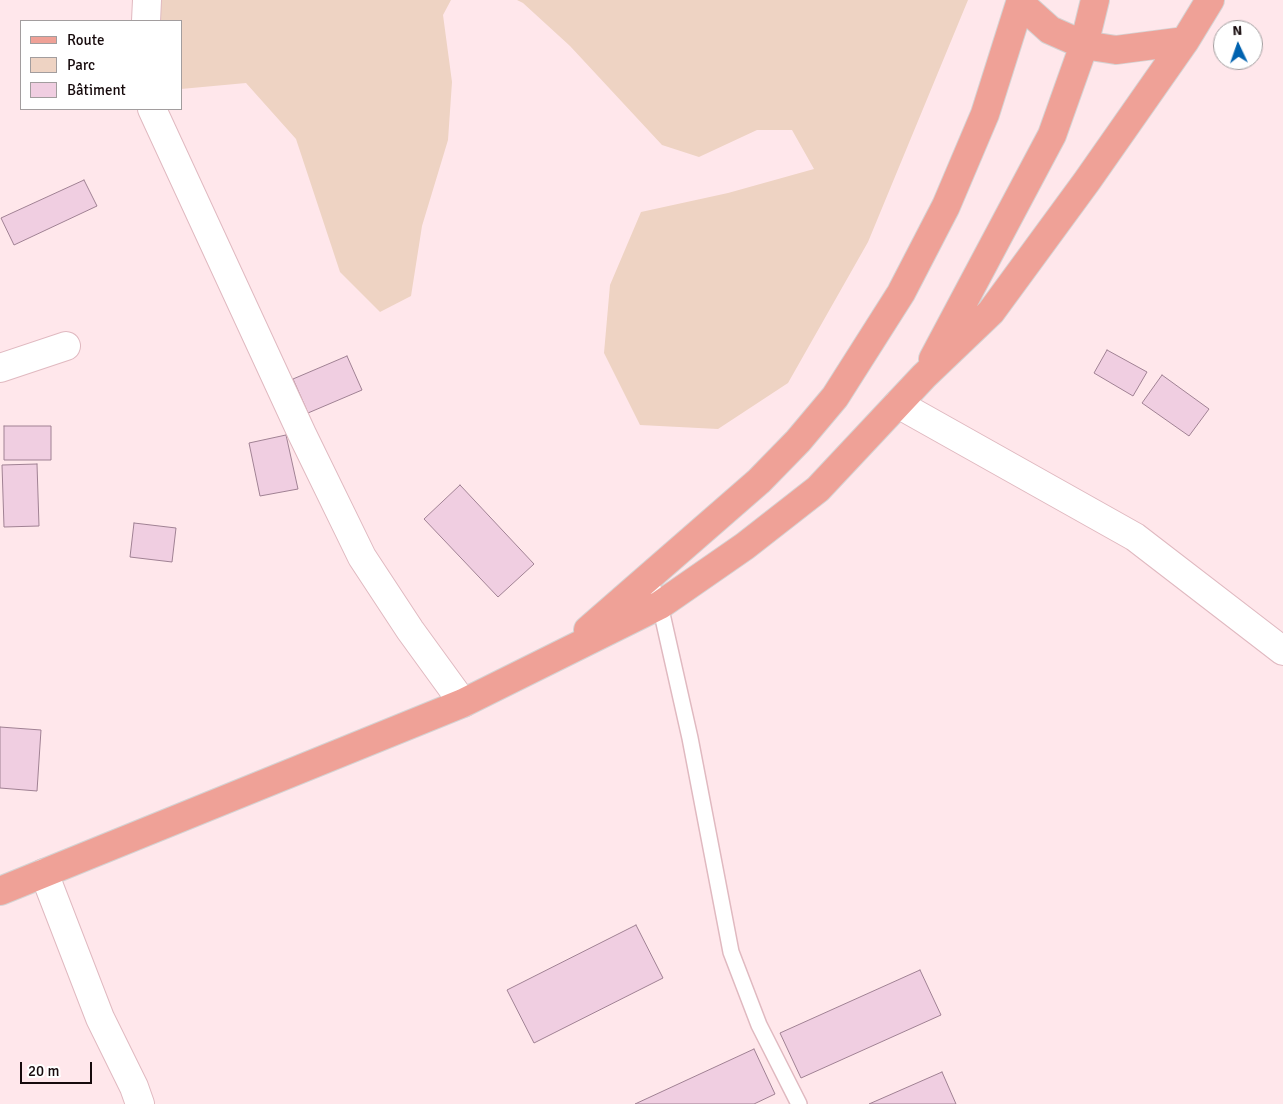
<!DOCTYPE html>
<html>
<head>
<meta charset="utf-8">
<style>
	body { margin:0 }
	#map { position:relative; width:1283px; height:1104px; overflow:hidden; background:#ffe7eb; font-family:Signika,sans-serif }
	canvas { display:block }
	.legend { position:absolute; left:20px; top:20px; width:162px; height:90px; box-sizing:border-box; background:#fff; border:1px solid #a29d9e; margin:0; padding:6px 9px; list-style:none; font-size:15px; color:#160a0c }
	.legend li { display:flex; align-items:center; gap:10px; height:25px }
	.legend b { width:25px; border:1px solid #a29d9e }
	.north { position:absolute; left:1213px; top:20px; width:50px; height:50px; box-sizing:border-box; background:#fff; border:1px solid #a29d9e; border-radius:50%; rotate:357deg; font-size:14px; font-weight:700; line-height:20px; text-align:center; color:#160a0c }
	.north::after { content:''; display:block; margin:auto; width:18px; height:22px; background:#0062af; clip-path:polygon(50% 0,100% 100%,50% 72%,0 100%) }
	.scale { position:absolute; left:20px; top:1062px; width:72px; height:22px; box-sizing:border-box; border:2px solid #160a0c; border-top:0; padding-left:6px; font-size:15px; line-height:18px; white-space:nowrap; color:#160a0c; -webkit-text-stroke:4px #fff; paint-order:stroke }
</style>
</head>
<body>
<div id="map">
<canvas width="1283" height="1104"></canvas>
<ul class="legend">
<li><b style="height:6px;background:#efa197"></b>Route</li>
<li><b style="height:14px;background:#eed3c3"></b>Parc</li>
<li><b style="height:14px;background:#f0cee1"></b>Bâtiment</li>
</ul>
<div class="north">N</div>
<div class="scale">20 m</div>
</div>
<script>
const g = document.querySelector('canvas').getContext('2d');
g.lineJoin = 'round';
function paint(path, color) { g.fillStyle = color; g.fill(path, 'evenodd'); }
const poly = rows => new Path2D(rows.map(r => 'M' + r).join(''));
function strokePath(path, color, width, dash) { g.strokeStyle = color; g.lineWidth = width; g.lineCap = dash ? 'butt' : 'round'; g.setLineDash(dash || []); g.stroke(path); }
paint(poly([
	[159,0,451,0,443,15,452,82,448,140,422,226,411,296,380,312,340,272,296,139,246,83,181,89,181,21,159,21],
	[517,0,968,0,868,242,788,383,718,429,640,425,604,353,610,285,641,212,728,193,814,169,792,130,757,130,699,157,662,145,570,46,523,3]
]), '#eed3c3');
const building = poly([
	[84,180,97,206,14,245,1,218,84,180],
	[1107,350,1147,372,1133,396,1094,373,1107,350],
	[347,356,362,390,308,413,293,379,347,356],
	[1162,375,1209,409,1189,436,1142,403,1162,375],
	[4,426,51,426,51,460,4,460,4,426],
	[286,435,298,489,260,496,249,443,286,435],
	[37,464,39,526,4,527,2,465,37,464],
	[460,485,534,564,498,597,424,519,460,485],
	[134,523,176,528,172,562,130,557,134,523],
	[0,727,41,730,37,791,0,788,0,727],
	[636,925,663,978,534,1043,507,990,636,925],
	[920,970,941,1015,801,1078,780,1033,920,970],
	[754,1049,775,1094,754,1104,635,1104,754,1049],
	[942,1072,956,1104,869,1104,942,1072]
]);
paint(building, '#f0cee1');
strokePath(building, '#a08193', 1);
const service = poly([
	[649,578,660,605,690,738,731,952,759,1025,799,1104]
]);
const minor = poly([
	[146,21,147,0],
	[152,109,302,434,362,557,410,630,463,703],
	[0,368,66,346],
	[898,404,1135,537,1283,651],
	[44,873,100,1018,134,1087,140,1104]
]);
const primary = poly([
	[1020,3,1050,30,1084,45,1116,50,1185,41],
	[933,359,1052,135,1084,45,1095,0],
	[588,630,759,481,798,441,835,397,901,293,946,206,985,114,1021,0],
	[0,891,463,703,660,605,745,546,818,489,924,376,991,312,1087,181,1185,41,1210,0]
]);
strokePath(service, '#e0b9c0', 18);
strokePath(minor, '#e0b9c0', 30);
strokePath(primary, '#d5d3d3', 30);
strokePath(service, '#fff', 15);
strokePath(minor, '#fff', 28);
strokePath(primary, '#efa197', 28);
</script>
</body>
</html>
